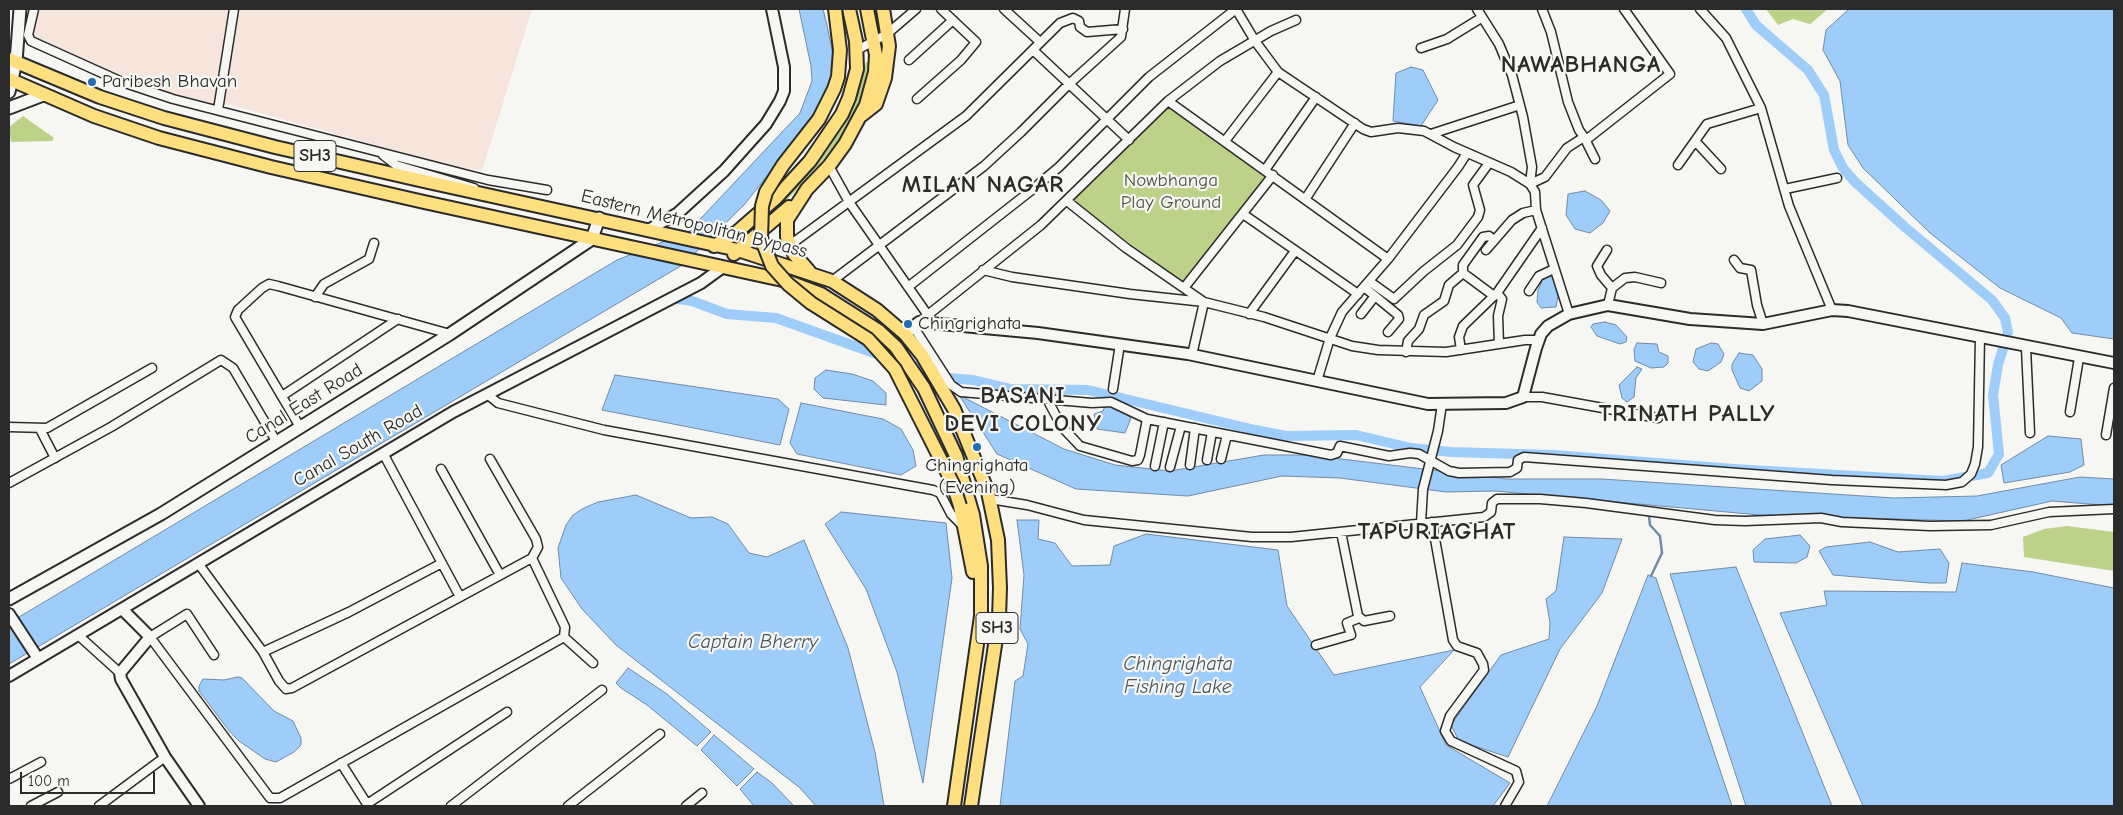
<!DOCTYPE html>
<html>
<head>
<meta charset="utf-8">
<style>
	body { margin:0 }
	#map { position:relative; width:2123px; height:815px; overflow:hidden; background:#f6f6f2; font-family:"Comic Neue",sans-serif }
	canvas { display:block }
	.frame { position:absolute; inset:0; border:10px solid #2b2b2b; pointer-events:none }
	.scale { position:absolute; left:20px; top:772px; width:135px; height:22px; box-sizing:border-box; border:2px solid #2b2b2b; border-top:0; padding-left:6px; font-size:15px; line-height:18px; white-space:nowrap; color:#2b2b2b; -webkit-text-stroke:4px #f6f6f2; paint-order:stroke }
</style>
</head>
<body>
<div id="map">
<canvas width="2123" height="815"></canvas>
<div class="frame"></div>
<div class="scale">100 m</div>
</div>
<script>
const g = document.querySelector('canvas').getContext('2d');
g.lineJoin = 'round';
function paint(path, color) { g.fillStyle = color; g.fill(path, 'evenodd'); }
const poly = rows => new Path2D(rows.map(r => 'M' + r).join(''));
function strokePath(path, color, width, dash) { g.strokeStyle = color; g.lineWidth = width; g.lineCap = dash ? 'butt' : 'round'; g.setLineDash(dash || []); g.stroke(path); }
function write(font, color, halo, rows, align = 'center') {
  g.font = font + ' "Comic Neue",sans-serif'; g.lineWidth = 4.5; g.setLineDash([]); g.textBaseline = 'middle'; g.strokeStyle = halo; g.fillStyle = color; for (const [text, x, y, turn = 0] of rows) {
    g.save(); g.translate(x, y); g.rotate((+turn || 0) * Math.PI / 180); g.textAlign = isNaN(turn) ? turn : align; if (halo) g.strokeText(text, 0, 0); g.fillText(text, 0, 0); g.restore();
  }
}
paint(poly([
	[37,9,231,9,216,107,170,96,37,42,30,33],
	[240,9,532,9,482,171,439,163,224,103]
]), '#f6e5dd');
paint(poly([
	[1766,9,1828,9,1810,24,1793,19,1778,25],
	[866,62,869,62,867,77,855,114,846,130,813,173,774,213,772,210,811,170,843,126,858,93],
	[1166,104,1269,175,1183,282,1071,201],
	[23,116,54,138,52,141,11,142,9,127],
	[2067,526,2114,532,2114,571,2024,557,2023,537,2044,529]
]), '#bcd288');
const water = poly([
	[799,9,823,9,827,25,834,60,829,89,821,109,744,205,684,264,9,664,9,623,617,260,688,232,800,113,812,81,811,66,799,9],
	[1849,9,2114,9,2114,339,2072,333,2061,318,2000,288,1930,233,1863,168,1848,145,1840,81,1823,50,1826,30,1849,9],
	[1411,67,1423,70,1438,100,1421,126,1393,121,1396,73,1411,67],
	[1585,191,1601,200,1610,211,1603,223,1590,233,1575,229,1566,215,1568,194,1585,191],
	[1545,275,1553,276,1558,296,1556,307,1541,308,1537,302,1538,290,1545,275],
	[1605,322,1616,325,1627,337,1626,342,1620,344,1597,336,1591,327,1593,324,1605,322],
	[1637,343,1657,344,1659,352,1668,356,1668,363,1664,367,1651,368,1635,361,1634,349,1637,343],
	[1711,343,1718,344,1724,354,1721,362,1708,371,1699,369,1693,362,1696,349,1711,343],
	[1739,353,1753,355,1762,369,1762,381,1749,391,1740,388,1732,370,1732,364,1739,353],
	[1637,367,1642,369,1636,378,1634,397,1627,402,1622,398,1619,385,1637,367],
	[826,370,852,374,873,381,886,393,886,405,823,398,814,389,815,378,826,370],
	[615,375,778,399,789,409,780,445,602,410,615,375],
	[959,395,1064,449,1115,465,1170,471,1264,455,1308,455,1507,479,1602,479,1894,498,1977,496,2080,477,2114,479,2114,506,2052,501,1963,521,1760,515,1495,491,1446,492,1340,478,1282,476,1188,496,1076,489,997,454,959,395],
	[801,403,883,419,901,429,913,450,916,466,901,475,797,454,790,443,801,403],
	[1106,403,1116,407,1131,418,1125,433,1097,429,1094,414,1103,411,1106,403],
	[2048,436,2081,439,2084,465,2070,472,2004,483,2001,465,2048,436],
	[636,495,691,518,712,517,728,524,749,553,767,557,804,540,848,648,875,752,884,806,816,806,800,788,616,645,582,609,561,578,558,548,566,525,573,515,584,508,598,502,636,495],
	[841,512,946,523,952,578,923,783,897,672,866,589,825,524,841,512],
	[1017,520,1039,520,1038,539,1055,543,1072,566,1110,565,1114,546,1146,534,1278,550,1287,606,1334,675,1454,650,1420,687,1446,745,1510,783,1493,806,1000,806,1015,681,1023,676,1028,644,1020,629,1024,575,1017,520],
	[1800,535,1810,546,1807,557,1796,563,1754,562,1753,550,1765,539,1800,535],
	[1564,537,1622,539,1602,593,1560,649,1508,757,1459,741,1451,725,1501,655,1549,639,1550,623,1546,599,1556,591,1564,537],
	[1870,542,1898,552,1940,549,1949,563,1946,583,1929,583,1833,575,1819,551,1826,547,1870,542],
	[1962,563,2033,572,2114,588,2114,806,1863,806,1780,613,1827,605,1824,591,1956,592,1962,563],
	[1736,567,1832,806,1746,806,1670,574,1736,567],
	[1648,575,1656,578,1732,806,1547,806,1597,706,1648,575],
	[628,668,667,694,711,732,697,746,647,705,621,688,616,683,628,668],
	[238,677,242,678,274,711,293,721,301,738,301,745,294,752,276,762,265,759,239,741,230,732,199,691,199,686,203,679,224,680,238,677],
	[714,735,754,769,737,786,701,750,714,735],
	[757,772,772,783,794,806,754,806,740,789,757,772]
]);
paint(water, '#9ecdf9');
strokePath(water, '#708ca7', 1);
strokePath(poly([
	[1649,516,1650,525,1660,536,1662,553,1651,576]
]), '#708ca7', 2.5);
strokePath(poly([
	[672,298,692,301,727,314,776,318,902,363],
	[916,367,948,378,973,380,1011,389,1088,390,1255,430,1286,436,1356,435,1411,448,1451,452,1554,455,1734,469,1943,481,1988,473,1999,454,1993,395,1998,365,2008,332,2005,318,1992,300,1906,228,1855,182,1843,168,1834,150,1824,95,1808,70,1756,25,1746,9]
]), '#9ecdf9', 10);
const minor = poly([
	[34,9,28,35,31,41,122,82,173,99,488,180,547,190],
	[1004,9,1040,42],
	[1236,9,1255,41,1278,72,1363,129,1371,132,1398,128,1424,131,1454,147,1511,172,1530,184,1535,192,1536,210,1569,314],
	[1477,9,1499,44,1512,75,1523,117,1532,167,1530,184],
	[1542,9,1551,32,1568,102,1579,130,1584,137,1595,159],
	[1700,9,1726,38,1761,108,1789,206,1832,310],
	[1421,48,1447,39,1481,18],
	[857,50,887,34,916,9],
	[1033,50,1129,140],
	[909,60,953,20],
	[917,99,961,60,976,42,941,9],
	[1168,101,1388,259],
	[218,110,234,9],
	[1431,134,1520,105],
	[1586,140,1670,74,1624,9],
	[1225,141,1278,72],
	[1696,142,1721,169],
	[383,155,396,165,474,188],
	[1678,165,1707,124,1761,108],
	[829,166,849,202,927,314],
	[1265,170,1316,97],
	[1530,184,1545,177,1567,148,1584,137],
	[1785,189,1837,178],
	[1306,198,1355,123],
	[1067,201,1126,248,1204,302,1192,355],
	[1243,214,1358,294],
	[790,245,966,116,1060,23,1073,18,1079,21,1080,27,1087,32,1123,29],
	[1486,250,1512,220,1523,213,1536,210],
	[1607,250,1597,266,1601,275,1612,288],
	[1734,260,1740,268,1751,270,1757,305,1763,324],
	[983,270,1012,277,1130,294,1204,302,1264,317,1352,346,1378,350,1446,352,1525,340,1539,340],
	[1463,273,1494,296],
	[832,281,984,166,1021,132,1069,84,1121,37,1125,9],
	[1369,281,1394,299,1424,271,1457,245,1478,217,1480,210,1473,185,1489,163],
	[908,287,1033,189,1059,167,1149,77,1236,9],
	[1364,287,1398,315,1399,319,1388,332],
	[1184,288,1273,175],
	[1529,291,1539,276,1554,269],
	[1497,293,1502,299,1498,316,1499,344],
	[315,297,324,284,369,259,374,243],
	[1608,305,1612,288,1625,278,1635,277,1661,283],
	[1249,314,1295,251],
	[1361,314,1375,296],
	[919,322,1041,225,1168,101,1220,61,1271,31,1296,20],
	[913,326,951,385,961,392,1092,403,1111,402,1147,419,1331,455,1337,453,1340,446,1389,456,1410,453,1419,454,1449,471,1459,473,1510,472,1517,468,1518,460,1524,457,1832,480,1946,485,1962,482,1971,474,1975,464,1978,447,1980,336],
	[2026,348,2030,433],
	[1461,350,1459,337,1463,326,1497,293,1542,228],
	[1406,352,1408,341,1419,329,1424,315,1444,301,1449,285,1463,273,1463,265,1483,237,1489,236,1494,240],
	[1317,381,1330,338,1342,312,1388,259,1458,167,1467,153],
	[1113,389,1120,344],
	[487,394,498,403,604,430,933,490,940,493,951,514,963,526],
	[282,396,398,319],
	[1523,397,1542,397,1658,418],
	[1047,399,1062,427,1080,446,1132,461,1138,460,1140,455,1147,419],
	[2070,412,2079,358],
	[9,427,47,428,152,368],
	[300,427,235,317,238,310,262,288,269,284,278,286,450,334],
	[40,429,55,458],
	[2106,435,2114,388],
	[383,453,460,597],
	[1221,459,1227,435],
	[1207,460,1212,432],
	[1190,465,1195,428],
	[1155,466,1164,422],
	[1170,467,1181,426],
	[441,469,500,575],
	[9,483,111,427,221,360,233,368,276,441],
	[990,499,1027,505,1084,520,1252,537,1291,537,1484,517,1491,512,1492,503,1497,499,1540,499,1586,503,1715,520,1745,521,1821,518,1842,522,1930,526,1991,525,2049,512,2114,509],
	[1432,522,1453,640,1457,646,1477,653,1483,664,1484,670,1450,716,1445,731,1451,741,1516,771,1519,782,1505,806],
	[1421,523,1423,489,1438,431,1442,404],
	[1341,532,1358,616,1364,621,1390,616],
	[198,563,263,652,279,681,286,689,292,688,532,558,538,547,536,539,490,459],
	[78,635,120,673],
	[564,637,593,663],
	[1316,645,1351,635,1347,623,1359,618],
	[263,652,349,612,442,563],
	[214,655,187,614,150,637,270,798,280,798,564,637,565,627,532,558],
	[341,763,367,804,507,712],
	[9,779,41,762],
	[31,806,58,792],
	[99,806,165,757],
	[451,806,602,690],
	[568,806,660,734],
	[686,806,702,793]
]);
const tertiary = poly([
	[650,229,678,213,724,171,766,124,780,101,784,91,784,67,772,9],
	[905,334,919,322,1038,333,1188,354,1428,404,1506,403,1523,397,1536,348,1541,334,1548,326,1569,314,1608,305,1690,319,1763,324,1832,310,1848,311,2114,363],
	[122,609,150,637,120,673,121,679,165,757,199,806],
	[9,614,37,657],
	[9,676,453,412,701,283,723,267]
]);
const secondary = poly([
	[9,92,16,62,20,9],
	[9,108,43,95],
	[9,599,161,514,450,334,592,239,599,218]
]);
const primary = poly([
	[9,59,100,97,164,118,275,147,428,182,738,250,832,281,877,310,905,334,922,355,954,409,988,492,998,540,1000,588,999,618,971,806],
	[9,79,94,116,159,138,271,167,424,202,787,281,821,294,879,331,896,347,924,388,956,456,973,515,981,566,981,616,954,806],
	[862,115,876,104,885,78,889,46,883,9],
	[714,246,737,232,776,198,810,161,842,114,849,98,857,69,856,41,849,9],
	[734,254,789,207],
	[809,271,794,254,787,237,787,220,807,189,829,166,845,144,866,105,875,72,876,55,867,9],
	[960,506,973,572]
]);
strokePath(minor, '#2b2b2b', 11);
strokePath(tertiary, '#2b2b2b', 14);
strokePath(secondary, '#2b2b2b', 15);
strokePath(primary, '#2b2b2b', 16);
strokePath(minor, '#f6f6f2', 8);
strokePath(tertiary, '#f6f6f2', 10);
strokePath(secondary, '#f6f6f2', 11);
strokePath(primary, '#fddf80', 12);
const primaryBridge = poly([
	[835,9,840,50,838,77,834,89,819,119,783,165,766,192,762,206,761,238,772,266,788,284,811,303,868,339,895,369,953,484,960,506]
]);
strokePath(primaryBridge, '#2b2b2b', 16, []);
strokePath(primaryBridge, '#fddf80', 12);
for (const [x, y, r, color] of [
	[92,82,5,"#1f6fb2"],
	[908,324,5,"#1f6fb2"],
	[977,447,5,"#1f6fb2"]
]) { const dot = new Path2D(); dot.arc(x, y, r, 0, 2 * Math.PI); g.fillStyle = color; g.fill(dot); strokePath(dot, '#f6f6f2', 2); }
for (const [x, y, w] of [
	[315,156,42],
	[997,628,42]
]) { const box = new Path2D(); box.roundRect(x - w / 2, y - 15.5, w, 31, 4); g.fillStyle = '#f6f6f2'; g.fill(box); strokePath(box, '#2b2b2b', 1); }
write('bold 18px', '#2b2b2b', null, [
	["SH3",315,156],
	["SH3",997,628]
]);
write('19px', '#2b2b2b', '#f6f6f2', [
	["Paribesh Bhavan",102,82],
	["Chingrighata",918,324],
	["Chingrighata",977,466,"center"],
	["(Evening)",977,488,"center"]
], 'left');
write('19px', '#4f5542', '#f6f6f2', [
	["Nowbhanga",1171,181],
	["Play Ground",1171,203]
]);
write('19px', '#2b2b2b', '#f6f6f2', [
	["Eastern Metropolitan Bypass",694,224,14],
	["Canal East Road",304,404,-32],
	["Canal South Road",358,446,-30]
]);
write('italic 20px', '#48545e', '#f6f6f2', [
	["Captain Bherry",753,642],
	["Chingrighata",1178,664],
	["Fishing Lake",1178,687]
]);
g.letterSpacing = '1px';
write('bold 24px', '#2b2b2b', '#f6f6f2', [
	["NAWABHANGA",1581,65],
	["MILAN NAGAR",983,185],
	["BASANI",1023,396],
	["DEVI COLONY",1023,424],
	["TRINATH PALLY",1687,414],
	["TAPURIAGHAT",1437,532]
]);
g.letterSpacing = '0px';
</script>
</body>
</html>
